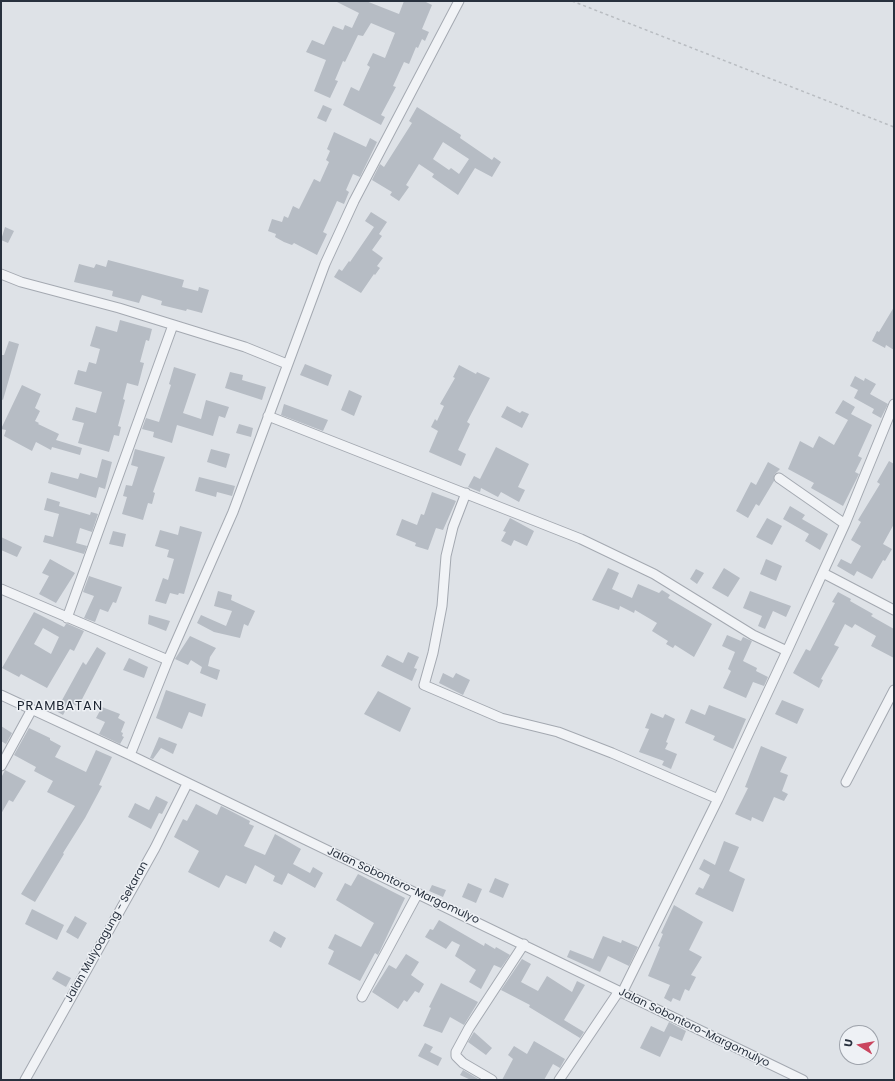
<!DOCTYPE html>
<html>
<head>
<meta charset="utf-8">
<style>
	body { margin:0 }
	#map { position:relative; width:895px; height:1081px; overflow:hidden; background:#dee2e7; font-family:Poppins,sans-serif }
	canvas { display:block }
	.frame { position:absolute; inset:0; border:2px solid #28313e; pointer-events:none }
	.north { position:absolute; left:839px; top:1025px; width:40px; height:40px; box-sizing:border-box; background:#eef1f5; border:1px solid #9fa4ac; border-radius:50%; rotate:281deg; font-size:11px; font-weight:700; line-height:16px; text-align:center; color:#28313e }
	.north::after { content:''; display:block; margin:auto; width:14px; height:18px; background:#ca465f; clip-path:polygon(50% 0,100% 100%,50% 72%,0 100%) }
</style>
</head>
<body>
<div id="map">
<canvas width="895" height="1081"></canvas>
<div class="frame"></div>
<div class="north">U</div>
</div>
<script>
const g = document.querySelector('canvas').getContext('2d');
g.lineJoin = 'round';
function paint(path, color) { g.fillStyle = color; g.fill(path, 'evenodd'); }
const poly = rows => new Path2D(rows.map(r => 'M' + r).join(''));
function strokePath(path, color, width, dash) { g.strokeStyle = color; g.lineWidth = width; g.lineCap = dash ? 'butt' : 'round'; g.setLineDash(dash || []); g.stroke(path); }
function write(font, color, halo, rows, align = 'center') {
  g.font = font + ' Poppins,sans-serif'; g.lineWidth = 3; g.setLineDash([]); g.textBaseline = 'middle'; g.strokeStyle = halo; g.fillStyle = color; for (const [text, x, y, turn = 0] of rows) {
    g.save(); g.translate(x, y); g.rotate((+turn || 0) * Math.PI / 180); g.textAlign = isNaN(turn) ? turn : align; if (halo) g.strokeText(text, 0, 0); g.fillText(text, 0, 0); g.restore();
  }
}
paint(poly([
	[335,1,366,1,399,14,404,1,424,1,432,5,422,29,429,32,425,41,422,39,418,48,416,47,409,64,404,62,393,86,396,87,381,115,385,117,381,125,343,105,351,87,359,91,370,67,367,65,373,53,385,58,395,33,371,23,363,36,358,35,345,62,343,61,335,80,338,81,330,98,314,91,326,60,306,52,312,40,324,45,333,26,343,30,345,25,352,28,359,13],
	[323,105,332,109,326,122,317,118],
	[417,107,461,135,460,138,492,160,494,157,501,162,492,177,475,168,458,195,432,177,434,174,419,164,406,185,409,187,399,201,390,195,392,192,372,180,380,164,384,167,412,123,409,121],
	[443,142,469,159,459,174,451,168,449,170,433,159],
	[334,132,366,147,370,138,377,142,360,177,353,174,346,190,349,192,344,204,337,201,323,232,327,234,317,255,294,243,292,245,284,242,275,237,276,234,268,231,272,219,282,222,284,216,288,218,293,206,299,209,314,179,320,182,329,162,326,160,330,151,327,149],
	[371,212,387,222,379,234,382,236,372,250,383,258,377,266,380,268,375,275,374,274,361,293,334,277,339,269,342,271,349,261,350,262,374,227,365,221],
	[5,227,14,231,8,243,1,240],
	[108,260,184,280,182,287,198,291,199,287,209,290,202,313,187,309,186,311,161,305,162,301,142,295,139,303,112,296,113,291,74,282,79,264,94,268,96,264,106,267],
	[894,307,894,350,886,345,885,348,872,341,877,331,879,332],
	[120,320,152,329,149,341,146,340,140,362,144,363,138,386,127,383,123,399,125,400,118,426,121,427,119,436,114,435,109,452,78,443,84,423,72,420,76,407,96,413,102,392,74,384,78,370,86,372,89,362,96,364,100,349,90,346,96,326,117,332],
	[9,341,19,344,3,400,1,399,1,355,4,355],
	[305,364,332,375,328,386,300,375],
	[459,365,476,374,477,372,490,378,467,422,470,424,458,450,466,454,461,466,429,452,438,431,431,427,435,419,437,421,444,406,440,404,455,378,453,377],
	[174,367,196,374,183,413,201,419,206,400,229,407,225,418,219,416,213,436,177,425,172,443,153,437,154,432,142,429,146,418,159,422,171,385,169,384],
	[230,372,243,375,242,380,266,387,262,400,225,388],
	[855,376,864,381,865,378,876,384,870,394,888,404,881,418,872,413,874,409,854,398,858,390,850,386],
	[22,385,41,394,35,408,40,411,35,421,39,423,38,424,59,434,56,440,82,448,80,455,52,447,51,450,36,442,32,451,4,436,6,430,1,429],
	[349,390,362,396,354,416,341,410],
	[843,400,855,407,851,414,872,425,858,456,862,458,855,472,859,474,843,506,811,488,814,483,788,469,800,441,813,448,819,436,834,445,848,420,835,413],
	[284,404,328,420,323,431,281,415],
	[507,406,520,413,522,411,529,414,522,428,501,417],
	[239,424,253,428,251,437,236,433],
	[496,447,529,464,518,487,525,490,519,502,501,492,498,497,481,488,480,492,468,487,474,476,480,479],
	[135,449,165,457,153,492,155,493,152,504,148,503,143,520,122,514,127,497,123,496,126,485,132,486,138,467,131,465],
	[211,449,230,454,226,468,207,462],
	[102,459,112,462,105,489,99,487,96,498,48,483,51,472,78,479,80,473,97,478],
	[889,461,894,464,894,524,883,544,892,549,885,561,883,560,872,579,857,571,854,576,837,566,841,559,851,564,861,546,851,540,861,522,858,520,880,484,877,482],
	[768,462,780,469,774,475,774,481,759,506,756,504,748,518,736,511,751,482,756,485],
	[199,477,235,486,232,496,217,492,216,497,195,491],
	[432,492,456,501,443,530,436,528,428,550,415,546,416,543,396,535,402,519,417,525,421,514,424,515],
	[47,498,60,502,59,506,90,515,91,512,98,514,92,532,80,528,76,543,87,546,84,554,43,542,45,535,53,537,59,514,44,510],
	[790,506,805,515,802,519,828,534,820,550,805,541,809,534,783,519],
	[510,518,534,531,527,546,514,540,511,546,501,541,506,532,503,531],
	[767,518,782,526,772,545,756,537],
	[180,526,202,532,184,594,179,593,178,595,170,593,166,604,155,601,163,578,168,580,174,559,167,557,169,550,155,546,160,530,178,535],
	[113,531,126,534,123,547,109,544],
	[1,537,22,547,17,557,1,550],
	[50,559,75,573,56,603,39,594,49,576,42,573],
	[766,559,782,566,776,581,760,574],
	[608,568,619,573,612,589,632,598,638,584,659,593,662,590,670,595,668,598,712,624,694,657,675,645,673,648,666,644,668,641,652,631,657,623,635,610,634,613,620,606,619,610,592,600],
	[724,568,740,578,728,597,712,588],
	[696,569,704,573,697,584,690,579],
	[89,576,122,587,116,603,113,602,108,612,100,609,95,622,84,618,94,596,83,592],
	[218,591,232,595,231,600,255,611,248,626,244,624,240,638,214,632,197,623,201,615,226,626,232,611,214,606],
	[750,591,791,606,786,617,773,611,765,629,758,626,762,616,743,608],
	[838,592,851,599,850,601,873,614,871,616,894,629,894,658,871,646,876,636,855,624,852,628,845,624,834,645,839,647,821,679,823,680,819,688,793,673,806,649,810,651,835,603,832,602],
	[34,612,64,627,66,624,68,624,84,631,74,651,70,649,47,688,21,674,19,677,2,668],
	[43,628,59,637,51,654,34,644],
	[149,615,170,621,166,631,148,624],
	[727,635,741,641,743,637,752,641,743,661,757,668,756,671,768,677,764,686,753,682,746,698,723,688,731,671,728,669,735,652,722,646],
	[190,636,216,648,210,657,208,666,220,670,217,680,200,673,202,667,191,660,188,665,175,659],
	[97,647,106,653,78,707,70,702,63,715,56,711,78,671,83,662,86,665],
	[408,652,419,657,414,668,417,669,412,681,381,666,387,655,403,663],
	[129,658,148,667,144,678,123,670],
	[443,673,453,678,456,673,470,680,463,695,439,683],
	[166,690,206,704,202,717,189,712,182,729,156,718],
	[378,691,411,708,400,732,364,714],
	[782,700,804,709,797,724,775,714],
	[709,705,746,719,733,749,713,740,715,736,685,723,691,709,705,715],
	[102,707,120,714,118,718,125,722,121,732,123,733,122,736,124,737,120,744,99,734,105,722,96,718],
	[651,713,663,718,665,714,675,719,666,742,668,743,665,749,677,754,671,769,662,765,664,761,639,752,649,729,645,728],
	[1,726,12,733,6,744,1,741],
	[29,728,50,738,50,740,61,746,55,757,86,772,96,750,112,757,99,785,102,786,85,818,63,853,64,854,35,902,21,894,75,806,47,792,53,781,34,771,36,767,14,755],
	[159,737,177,744,173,754,161,748,153,759,150,758],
	[761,746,787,757,780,772,788,775,782,791,788,794,784,801,774,797,763,822,752,817,751,821,735,814,748,788,745,787],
	[5,770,26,781,13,802,9,800,1,814,1,778],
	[156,796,168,802,162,814,159,813,151,829,128,817,135,803,149,810],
	[196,804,217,815,221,806,250,821,249,824,254,826,244,846,265,855,275,834,301,849,293,864,310,873,313,867,323,873,315,888,288,873,282,885,273,881,275,876,255,865,246,884,226,875,219,888,188,872,199,851,174,837,183,819,187,821],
	[724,841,739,847,729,871,745,879,733,912,695,894,699,887,703,889,710,875,699,869,704,859,715,865],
	[358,874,405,898,378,955,375,953,360,981,328,964,334,951,328,948,335,934,361,947,374,923,336,900,345,883,351,886],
	[495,878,509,884,503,898,489,892],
	[468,883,482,889,476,903,462,897],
	[432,885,446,890,443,897,429,891],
	[674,905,703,922,689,950,702,957,691,975,696,977,689,991,685,989,680,1001,673,998,671,1002,664,998,670,985,648,976,660,947,658,946,663,934,661,933],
	[32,909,64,925,57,940,25,924],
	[75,916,87,923,78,939,66,932],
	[439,920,484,946,485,943,495,949,496,947,510,955,501,968,494,965,481,989,469,982,476,970,455,956,460,945,452,941,446,949,425,937,430,929,433,930],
	[274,931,286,938,281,948,269,941],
	[603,936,621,943,622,940,638,947,629,966,608,956,600,972,567,957,570,950,593,959],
	[406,954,419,962,411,975,424,984,419,993,415,991,407,1002,404,1000,398,1009,372,992,389,965,396,969],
	[522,959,531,964,521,982,538,991,547,976,572,992,577,981,585,985,564,1020,584,1032,580,1038,529,1007,530,1005,501,990],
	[57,971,71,978,66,987,52,979],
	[441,983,478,1002,464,1025,450,1017,442,1033,423,1026,431,1008,429,1007],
	[669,1022,686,1031,682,1041,670,1036,660,1057,640,1048,651,1026,664,1032],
	[474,1032,492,1048,486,1055,468,1042],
	[534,1041,565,1059,560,1068,553,1064,544,1080,502,1080,513,1059,508,1055,514,1046,527,1054],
	[425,1043,433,1047,430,1052,442,1058,438,1066,418,1056],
	[463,1070,480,1080,471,1080,460,1075]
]), '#b6bcc4');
const minor = poly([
	[1,274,21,282,119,308,245,347,287,364],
	[268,416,581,539,654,574,753,635,787,651],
	[779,478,845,524],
	[466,493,453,527,446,556,442,606,433,653,424,685,501,718,558,732,612,753,718,799],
	[823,573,894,610],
	[1,589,168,660],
	[67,618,173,325],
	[1,695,130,755,803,1080],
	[130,755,168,660,233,512,325,264,354,201,459,1],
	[1,766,31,711],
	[846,782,894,690],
	[622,993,718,799,787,651,845,524,894,404],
	[362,997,418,893],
	[25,1080,155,848,187,784],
	[492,1080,463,1063,456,1056,456,1052,469,1028,524,944],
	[559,1080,619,991]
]);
strokePath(minor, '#a4a9b1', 11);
strokePath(poly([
	[572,1,894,127]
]), '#b9bdc2', 1.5, [3, 3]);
strokePath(minor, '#f1f3f6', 9);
write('11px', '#28313e', '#eef1f5', [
	["Jalan Sobontoro-Margomulyo",403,886,25],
	["Jalan Mulyoagung - Sekaran",107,932,-61],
	["Jalan Sobontoro-Margomulyo",694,1028,26]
]);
g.letterSpacing = '1px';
write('13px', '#1a222f', '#eef1f5', [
	["PRAMBATAN",60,707]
]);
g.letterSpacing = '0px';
</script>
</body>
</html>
